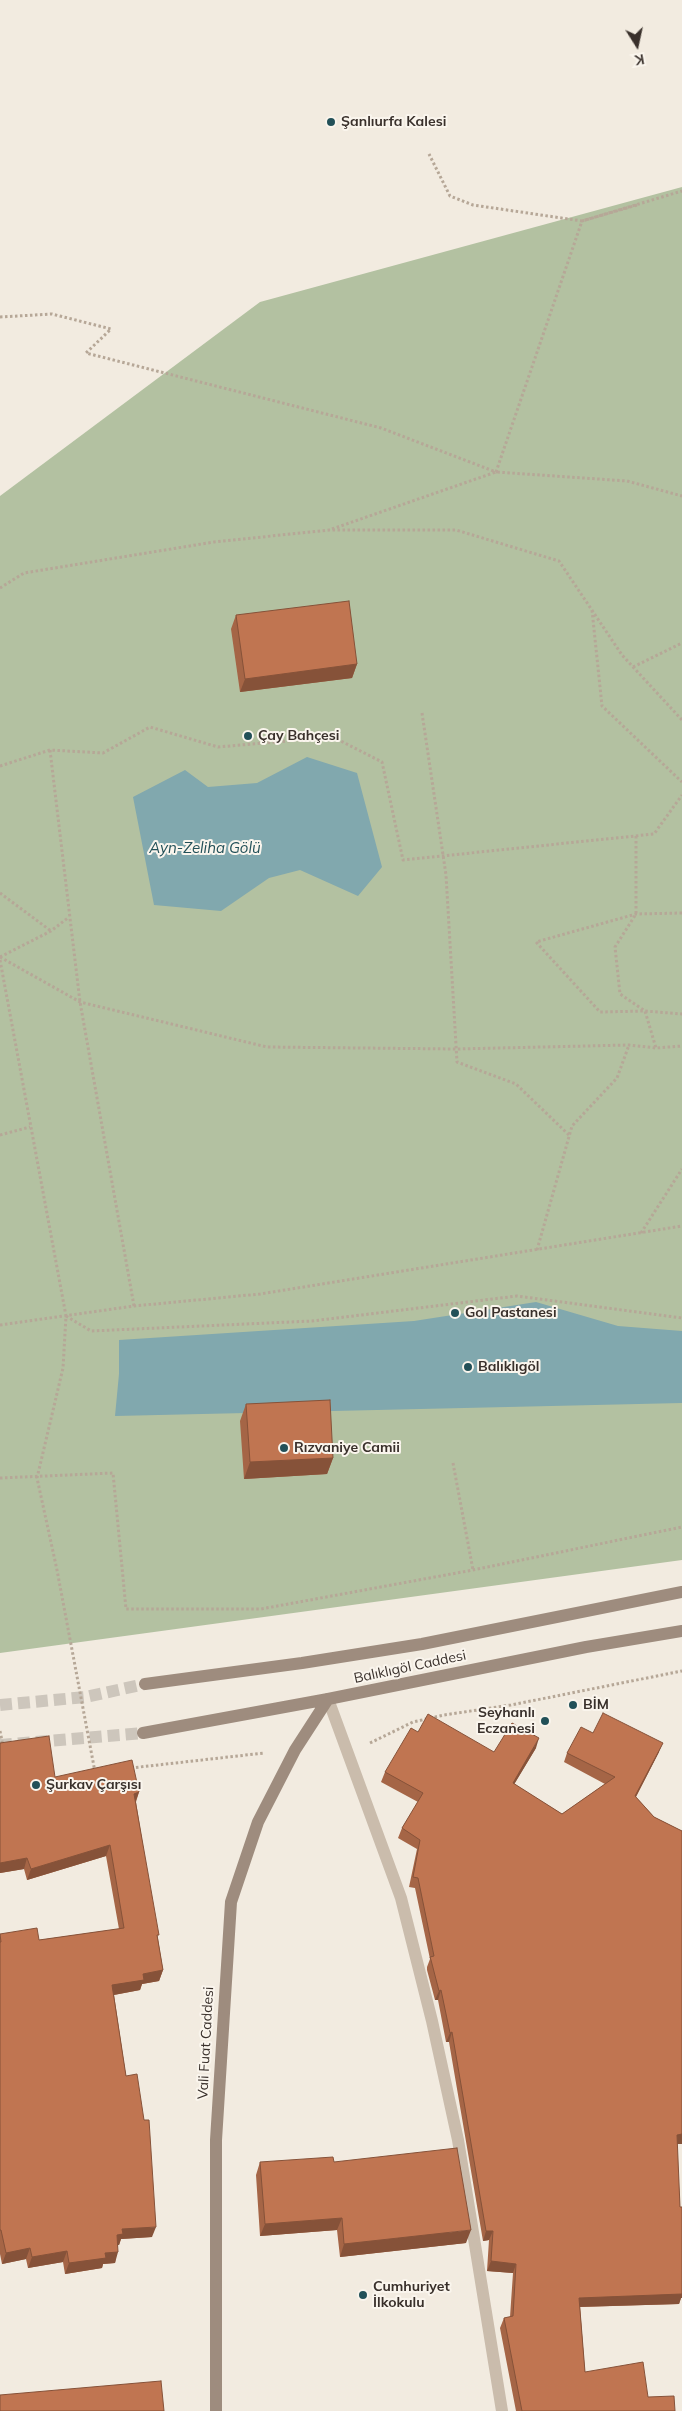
<!DOCTYPE html>
<html>
<head>
<meta charset="utf-8">
<style>
	body { margin:0 }
	#map { position:relative; width:682px; height:2411px; overflow:hidden; background:#f2ebe0; font-family:Mulish,sans-serif }
	canvas { display:block }
	.north { position:absolute; left:612px; top:20px; width:50px; height:50px; -webkit-text-stroke:4px #faf5ed; paint-order:stroke; rotate:170deg; font-size:14px; font-weight:700; line-height:20px; text-align:center; color:#39302b }
	.north::after { content:''; display:block; margin:auto; width:18px; height:22px; background:#39302b; clip-path:polygon(50% 0,100% 100%,50% 72%,0 100%) }
</style>
</head>
<body>
<div id="map">
<canvas width="682" height="2411"></canvas>
<div class="north">K</div>
</div>
<script>
const g = document.querySelector('canvas').getContext('2d');
g.lineJoin = 'round';
function paint(path, color) { g.fillStyle = color; g.fill(path, 'evenodd'); }
const poly = rows => new Path2D(rows.map(r => 'M' + r).join(''));
function strokePath(path, color, width, dash) { g.strokeStyle = color; g.lineWidth = width; g.lineCap = dash ? 'butt' : 'round'; g.setLineDash(dash || []); g.stroke(path); }
function write(font, color, halo, rows, align = 'center') {
  g.font = font + ' Mulish,sans-serif'; g.lineWidth = 4; g.setLineDash([]); g.textBaseline = 'middle'; g.strokeStyle = halo; g.fillStyle = color; for (const [text, x, y, turn = 0] of rows) {
    g.save(); g.translate(x, y); g.rotate((+turn || 0) * Math.PI / 180); g.textAlign = isNaN(turn) ? turn : align; if (halo) g.strokeText(text, 0, 0); g.fillText(text, 0, 0); g.restore();
  }
}
paint(poly([
	[682,187,682,1560,0,1653,0,496,260,302]
]), '#b3c1a1');
paint(poly([
	[307,757,357,773,382,867,358,896,300,870,269,878,221,911,154,905,133,797,185,770,208,787,257,783],
	[536,1302,618,1326,682,1331,682,1403,115,1416,119,1374,119,1340,414,1321]
]), '#81a8ae');
strokePath(poly([
	[0,1705,86,1697,145,1684],
	[0,1745,143,1733]
]), '#cdc6bc', 12, [12, 6]);
strokePath(poly([
	[637,205,582,221,682,191],
	[0,317,52,314,111,329,86,353,381,428,496,472,582,221,473,205,450,196,429,154],
	[332,529,496,472,627,481,682,496],
	[0,588,24,573,214,542,329,530,456,530,559,561,622,655,682,720],
	[592,610,602,706,682,782],
	[633,667,682,643],
	[422,713,446,875,457,1062,516,1084,570,1136],
	[0,766,50,750],
	[636,836,636,914,615,947,620,994,645,1011,656,1048],
	[0,893,51,931],
	[682,913,636,914,536,942,600,1012,645,1011,682,1014],
	[0,957,80,1002,267,1047,456,1049,629,1045,656,1048,682,1046],
	[0,957,51,931,69,917],
	[0,960,66,1316,63,1368,37,1478,57,1570,95,1772],
	[0,1135,30,1127],
	[641,1233,682,1169],
	[537,1250,572,1126,617,1078,629,1045],
	[134,1306,80,1002,50,750,103,753,150,727,218,747,333,737,382,762,403,860,654,834,682,795],
	[66,1316,91,1331,312,1321,517,1296,682,1318],
	[0,1325,134,1306,260,1294,682,1226],
	[453,1463,473,1570],
	[0,1478,113,1473,126,1609,261,1609,473,1570,682,1527],
	[0,1731,3,1746],
	[370,1743,413,1722,444,1715,511,1705,682,1671],
	[131,1768,264,1753]
]), '#b6a797', 3, [2.5, 2.5]);
strokePath(poly([
	[328,1699,401,1898,432,2021,458,2140,502,2411]
]), '#cabcac', 12);
strokePath(poly([
	[145,1684,302,1663,422,1644,682,1592],
	[143,1733,328,1699,586,1647,682,1631],
	[216,2411,216,2140,231,1902,258,1822,295,1750,328,1699]
]), '#9e8c7e', 12);
paint(poly([
	[236,615,357,664,352,678,240,692,231,629],
	[246,1404,333,1458,327,1474,244,1479,240,1421],
	[418,1732,494,1752,536,1748,514,1784,562,1814,605,1784,564,1762,567,1753,593,1733,659,1752,636,1797,654,1817,682,1831,682,2144,677,2144,680,2207,682,2207,682,2298,681,2298,679,2304,580,2307,585,2372,648,2397,675,2411,516,2411,500,2328,504,2318,510,2317,513,2273,487,2271,489,2240,483,2241,449,2042,446,2042,438,2000,435,2000,427,1970,427,1967,430,1959,415,1888,409,1887,417,1849,398,1838,402,1828,418,1802,381,1782,385,1772],
	[0,1743,55,1777,139,1792,136,1802,163,1970,159,1981,142,1984,140,1990,114,1995,126,2076,152,2237,121,2239,119,2245,118,2245,115,2263,103,2264,102,2268,65,2274,63,2262,28,2268,26,2259,2,2264,0,2254,0,1934,39,1940,119,1929,106,1856,27,1880,24,1869,0,1873],
	[260,2162,334,2162,466,2243,340,2257,337,2230,260,2236,256,2175]
]), '#a56546');
paint(poly([
	[357,664,352,678,240,692,245,679],
	[333,1458,327,1474,244,1479,250,1462],
	[539,1738,536,1748,509,1793,513,1783],
	[663,1743,659,1752,631,1806,635,1796],
	[139,1792,135,1803,134,1794],
	[110,1845,106,1856,27,1880,31,1869],
	[27,1858,24,1869,0,1873,0,1863],
	[163,1970,159,1981,142,1984,140,1990,108,1996,112,1985,143,1974],
	[441,1990,438,2000,435,2000,439,1991],
	[452,2032,449,2042,446,2042,450,2033],
	[682,2134,682,2144,673,2144,677,2135],
	[342,2218,337,2230,260,2236,265,2224],
	[156,2227,152,2237,121,2239,119,2245,113,2245,117,2235,122,2229],
	[471,2230,466,2243,340,2257,344,2244],
	[486,2231,493,2231,489,2240,483,2241],
	[30,2248,26,2259,2,2264,6,2253],
	[67,2251,63,2262,28,2268,32,2257],
	[118,2252,115,2263,103,2264,102,2268,65,2274,69,2263,105,2253],
	[491,2261,516,2264,513,2273,487,2271],
	[682,2290,682,2298,681,2298,679,2304,576,2307,579,2298]
]), '#865239');
const building = poly([
	[349,601,357,664,245,679,236,615,349,601],
	[330,1400,333,1458,250,1462,246,1404,330,1400],
	[603,1713,663,1743,635,1796,654,1817,682,1831,682,2134,677,2135,680,2207,682,2207,682,2294,579,2298,585,2372,643,2362,648,2397,674,2396,675,2411,522,2411,504,2318,513,2316,516,2264,491,2261,493,2231,486,2231,452,2032,450,2033,441,1990,439,1991,431,1960,430,1957,434,1956,418,1878,413,1877,420,1840,402,1828,423,1793,385,1772,411,1728,418,1732,428,1714,494,1752,512,1723,539,1738,513,1783,562,1814,615,1777,567,1753,581,1727,593,1733,603,1713],
	[49,1736,55,1777,132,1760,139,1792,134,1794,159,1935,157,1935,163,1970,143,1974,144,1980,112,1985,126,2076,137,2074,144,2120,149,2120,156,2227,122,2229,123,2234,117,2235,118,2252,105,2253,106,2258,69,2263,67,2251,32,2257,30,2248,6,2253,1,2230,0,2230,0,1942,1,1942,0,1934,37,1928,39,1940,124,1928,110,1845,31,1869,27,1858,0,1863,0,1743,49,1736],
	[457,2148,471,2230,344,2244,342,2218,265,2224,260,2162,333,2157,334,2162,457,2148],
	[161,2381,164,2411,0,2411,0,2395,161,2381]
]);
paint(building, '#c07551');
strokePath(building, '#865239', 1);
for (const [x, y, r, color] of [
	[331,122,5,"#225058"],
	[248,736,5,"#225058"],
	[455,1313,5,"#225058"],
	[468,1367,5,"#225058"],
	[284,1448,5,"#225058"],
	[573,1705,5,"#225058"],
	[545,1721,5,"#225058"],
	[36,1785,5,"#225058"],
	[363,2295,5,"#225058"]
]) { const dot = new Path2D(); dot.arc(x, y, r, 0, 2 * Math.PI); g.fillStyle = color; g.fill(dot); strokePath(dot, '#faf5ed', 2); }
write('bold 14px', '#39302b', '#faf5ed', [
	["Şanlıurfa Kalesi",341,122],
	["Çay Bahçesi",258,736],
	["Gol Pastanesi",465,1313],
	["Balıklıgöl",478,1367],
	["Rızvaniye Camii",294,1448],
	["BİM",583,1705],
	["Seyhanlı",535,1713,"right"],
	["Eczanesi",535,1729,"right"],
	["Şurkav Çarşısı",46,1785],
	["Cumhuriyet",373,2287],
	["İlkokulu",373,2303]
], 'left');
write('14px', '#39302b', '#faf5ed', [
	["Balıklıgöl Caddesi",410,1667,-12],
	["Vali Fuat Caddesi",206,2043,-87]
]);
write('italic 15px', '#225058', '#faf5ed', [
	["Ayn-Zeliha Gölü",205,848]
]);
</script>
</body>
</html>
